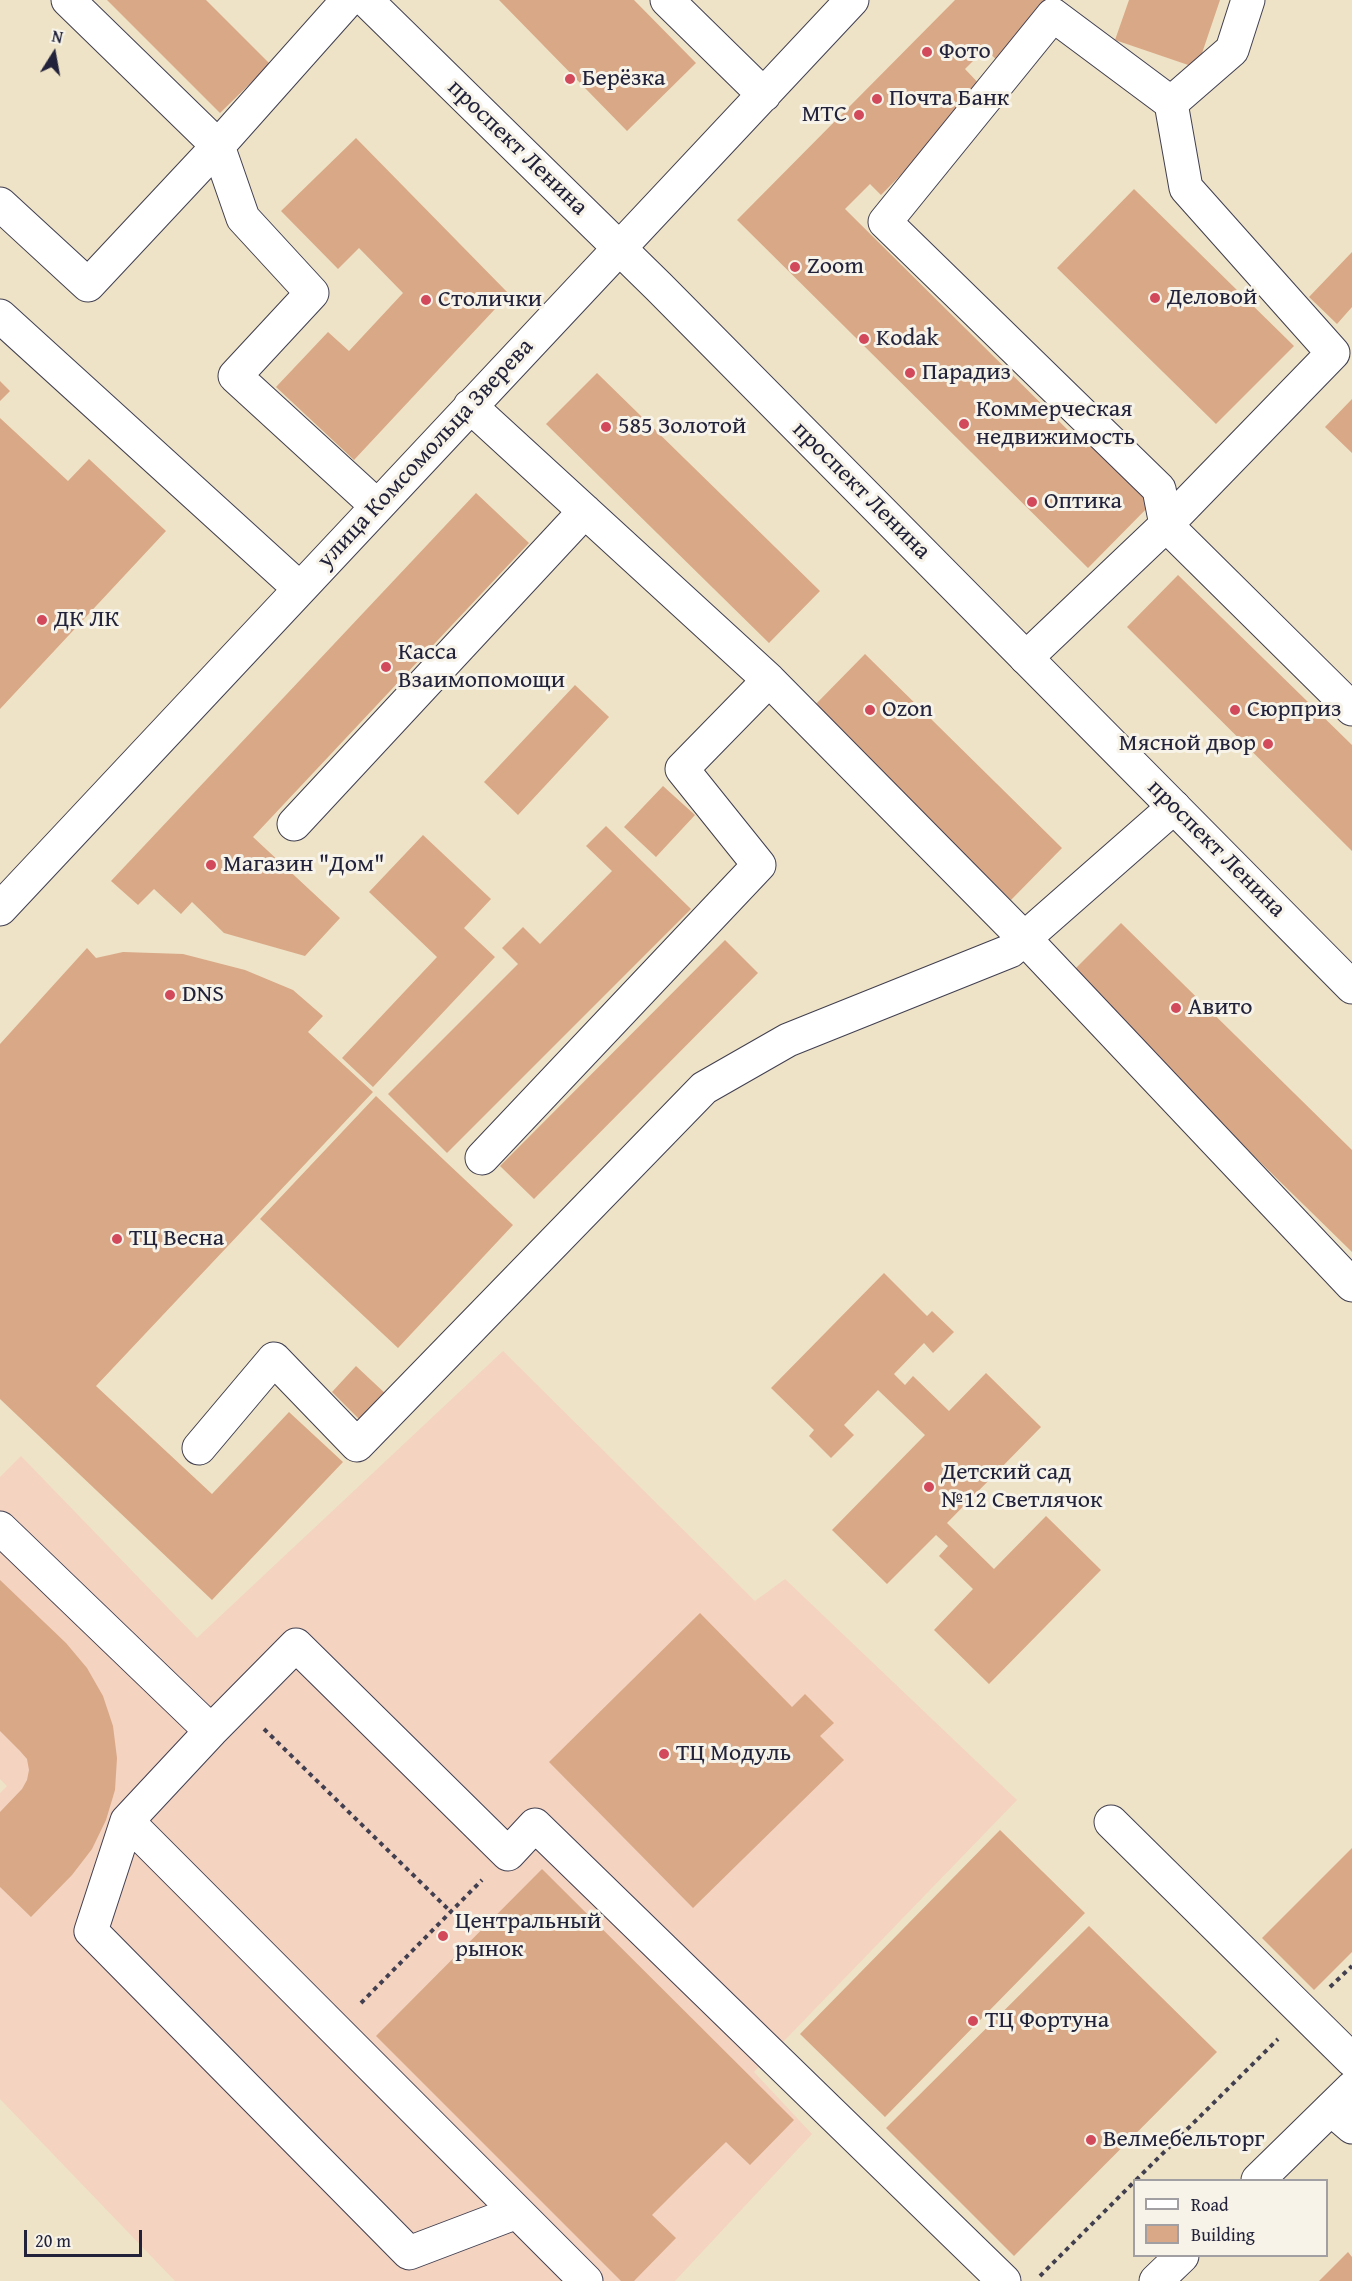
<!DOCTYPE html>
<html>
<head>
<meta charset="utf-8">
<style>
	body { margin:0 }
	#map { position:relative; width:1352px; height:2281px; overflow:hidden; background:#eee3c6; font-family:"Gentium Book Plus",serif }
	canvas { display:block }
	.legend { position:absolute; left:1133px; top:2179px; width:195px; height:78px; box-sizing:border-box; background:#f7f3e8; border:2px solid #a29fa3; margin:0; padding:8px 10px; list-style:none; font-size:18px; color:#22223b }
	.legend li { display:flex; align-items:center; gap:12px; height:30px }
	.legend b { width:30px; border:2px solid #a29fa3 }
	.north { position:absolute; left:24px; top:24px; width:60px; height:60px; -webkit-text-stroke:4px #f7f3e8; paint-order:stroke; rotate:11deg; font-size:16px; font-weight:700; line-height:24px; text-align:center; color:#22223b }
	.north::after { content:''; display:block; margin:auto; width:21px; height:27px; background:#22223b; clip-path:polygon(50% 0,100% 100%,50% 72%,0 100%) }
	.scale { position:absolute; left:24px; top:2230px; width:118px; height:27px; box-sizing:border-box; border:3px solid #22223b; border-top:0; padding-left:8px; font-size:18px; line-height:21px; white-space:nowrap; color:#22223b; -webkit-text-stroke:4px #f7f3e8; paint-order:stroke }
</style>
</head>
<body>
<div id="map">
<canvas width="1352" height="2281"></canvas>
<ul class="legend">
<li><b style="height:8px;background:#fff"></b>Road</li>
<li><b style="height:16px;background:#d9a887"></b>Building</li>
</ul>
<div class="north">N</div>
<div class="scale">20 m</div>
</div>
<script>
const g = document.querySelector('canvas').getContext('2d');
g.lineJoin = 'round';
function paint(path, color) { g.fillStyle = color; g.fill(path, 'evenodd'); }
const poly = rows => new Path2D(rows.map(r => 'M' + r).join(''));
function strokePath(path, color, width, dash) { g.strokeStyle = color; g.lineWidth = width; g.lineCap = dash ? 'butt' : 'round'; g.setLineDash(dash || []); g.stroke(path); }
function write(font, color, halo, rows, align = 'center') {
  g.font = font + ' "Gentium Book Plus",serif'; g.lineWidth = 6; g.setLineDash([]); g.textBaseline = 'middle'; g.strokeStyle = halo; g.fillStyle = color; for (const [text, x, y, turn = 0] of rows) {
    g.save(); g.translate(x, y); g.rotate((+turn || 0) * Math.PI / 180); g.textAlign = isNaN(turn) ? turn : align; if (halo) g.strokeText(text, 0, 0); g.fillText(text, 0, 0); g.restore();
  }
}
paint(poly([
	[503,1351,755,1601,785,1579,1017,1800,754,2072,812,2134,675,2281,175,2281,0,2099,0,1793,7,1786,0,1779,0,1477,21,1456,197,1638]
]), '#f4d3c0');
paint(poly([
	[107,0,206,0,270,64,220,113],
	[499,0,634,0,696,63,627,131],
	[955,0,1063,0,1000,63,985,49,965,69,985,90,881,195,870,184,845,209,1086,448,1094,440,1156,499,1088,568,737,220],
	[1129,0,1220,0,1197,68,1115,40],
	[356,138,509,294,354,460,276,387,328,332,349,351,403,293,359,248,338,269,281,211],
	[1134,189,1294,346,1216,424,1057,268],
	[1352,252,1352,307,1337,324,1309,297],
	[597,373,820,591,769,643,546,424],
	[0,381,10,391,0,401],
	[1352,399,1352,453,1325,427],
	[0,418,68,481,89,459,166,531,0,709],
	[476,493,529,543,253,837,340,918,305,956,224,933,192,902,181,914,154,889,138,905,111,881],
	[1178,575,1352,745,1352,851,1127,627],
	[865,654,1062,848,1011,900,814,706],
	[575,685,609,717,518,815,484,782],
	[663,786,695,815,656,857,624,827],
	[606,826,691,909,447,1153,388,1094,518,964,502,948,523,927,540,944,612,871,586,846],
	[423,835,491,899,464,928,495,957,373,1087,342,1058,437,957,369,892],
	[1121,923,1352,1150,1352,1252,1069,975],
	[725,940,758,973,534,1199,500,1166],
	[87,948,96,958,123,952,183,954,245,970,293,990,323,1016,308,1032,373,1092,96,1386,212,1494,289,1412,343,1462,212,1600,0,1399,0,1044],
	[376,1096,513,1225,398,1348,260,1219],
	[884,1273,927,1316,932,1311,954,1332,933,1353,924,1343,894,1374,905,1385,913,1376,949,1411,986,1373,1041,1427,947,1523,994,1569,1046,1516,1101,1570,989,1684,934,1630,973,1589,939,1556,948,1546,936,1535,887,1584,832,1530,925,1435,878,1390,844,1425,854,1435,831,1458,809,1436,814,1430,771,1388],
	[356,1366,388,1396,363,1423,332,1392],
	[0,1580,66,1643,87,1668,103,1696,113,1726,117,1758,115,1790,106,1820,92,1849,72,1875,31,1917,0,1887,0,1812,22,1789,27,1780,29,1770,27,1759,20,1751,0,1731],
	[700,1613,792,1707,805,1694,834,1723,820,1736,844,1760,693,1908,549,1762],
	[1000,1830,1085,1913,885,2117,800,2034],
	[1352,1848,1352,1952,1314,1990,1262,1938],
	[542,1869,794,2120,750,2165,726,2142,687,2180,652,2215,676,2238,634,2281,621,2281,376,2036],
	[1089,1926,1217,2052,1014,2256,886,2128],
	[1348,2252,1352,2257,1352,2281,1319,2281]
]), '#d9a887');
const minor = poly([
	[68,0,218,146,243,218,312,293,235,376,377,506],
	[667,0,764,95],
	[1248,0,1232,50,1171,103,1053,15,885,222,1159,489,1166,525,1352,709],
	[0,204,88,285,218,146,348,0],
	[0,316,299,588],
	[470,406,769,680],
	[1026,658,1166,525,1333,353,1186,188,1171,103],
	[294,824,585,511],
	[0,909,852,0],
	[482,1158,759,865,682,769,769,680,1025,939,1352,1285],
	[199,1448,274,1359,357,1445,704,1088,788,1040,1010,951,1174,807],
	[0,1528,211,1731,127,1821,586,2281],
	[211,1731,296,1645,508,1854,535,1825,1004,2281],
	[127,1821,91,1931,409,2253,517,2212],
	[1111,1822,1352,2060],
	[1331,2109,1352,2127]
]);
const major = poly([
	[366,0,659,287,1352,987],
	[1258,2180,1352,2088],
	[1156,2281,1182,2256]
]);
strokePath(minor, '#413f50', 35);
strokePath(major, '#413f50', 35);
strokePath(poly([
	[264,1729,451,1912],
	[1330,1987,1352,1966],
	[361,2003,482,1880],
	[1136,2180,1278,2039],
	[1040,2276,1134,2182]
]), '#413f50', 4, [4.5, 4.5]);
strokePath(minor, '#fff', 33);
strokePath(major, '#fff', 33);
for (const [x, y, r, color] of [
	[927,52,6,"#d1495b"],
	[570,79,6,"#d1495b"],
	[877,99,6,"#d1495b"],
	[859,115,6,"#d1495b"],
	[795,267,6,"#d1495b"],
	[1155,298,6,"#d1495b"],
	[426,300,6,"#d1495b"],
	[864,339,6,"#d1495b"],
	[910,373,6,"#d1495b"],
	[964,424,6,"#d1495b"],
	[606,427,6,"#d1495b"],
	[1032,502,6,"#d1495b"],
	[42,620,6,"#d1495b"],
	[386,667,6,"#d1495b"],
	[870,710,6,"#d1495b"],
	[1235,710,6,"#d1495b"],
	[1268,744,6,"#d1495b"],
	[211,865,6,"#d1495b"],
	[170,995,6,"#d1495b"],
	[1176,1008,6,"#d1495b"],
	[117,1239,6,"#d1495b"],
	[929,1487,6,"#d1495b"],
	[664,1754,6,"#d1495b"],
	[443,1936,6,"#d1495b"],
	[973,2021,6,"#d1495b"],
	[1091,2140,6,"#d1495b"]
]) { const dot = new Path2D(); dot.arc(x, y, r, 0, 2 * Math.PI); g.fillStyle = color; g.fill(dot); strokePath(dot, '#f7f3e8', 2); }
write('24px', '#22223b', '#f7f3e8', [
	["Фото",939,52],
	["Берёзка",582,79],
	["Почта Банк",889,99],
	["МТС",847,115,"right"],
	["Zoom",807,267],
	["Деловой",1167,298],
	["Столички",438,300],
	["Kodak",876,339],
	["Парадиз",922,373],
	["Коммерческая",976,410],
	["недвижимость",976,438],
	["585 Золотой",618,427],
	["Оптика",1044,502],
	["ДК ЛК",54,620],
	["Касса",398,653],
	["Взаимопомощи",398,681],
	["Ozon",882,710],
	["Сюрприз",1247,710],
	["Мясной двор",1256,744,"right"],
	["Магазин \"Дом\"",223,865],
	["DNS",182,995],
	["Авито",1188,1008],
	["ТЦ Весна",129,1239],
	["Детский сад",941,1473],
	["№12 Светлячок",941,1501],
	["ТЦ Модуль",676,1754],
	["Центральный",455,1922],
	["рынок",455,1950],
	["ТЦ Фортуна",985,2021],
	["Велмебельторг",1103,2140]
], 'left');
write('24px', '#22223b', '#f7f3e8', [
	["проспект Ленина",517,148,44],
	["улица Комсомольца Зверева",426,454,-47],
	["проспект Ленина",861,491,45],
	["проспект Ленина",1216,849,45]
]);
</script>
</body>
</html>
